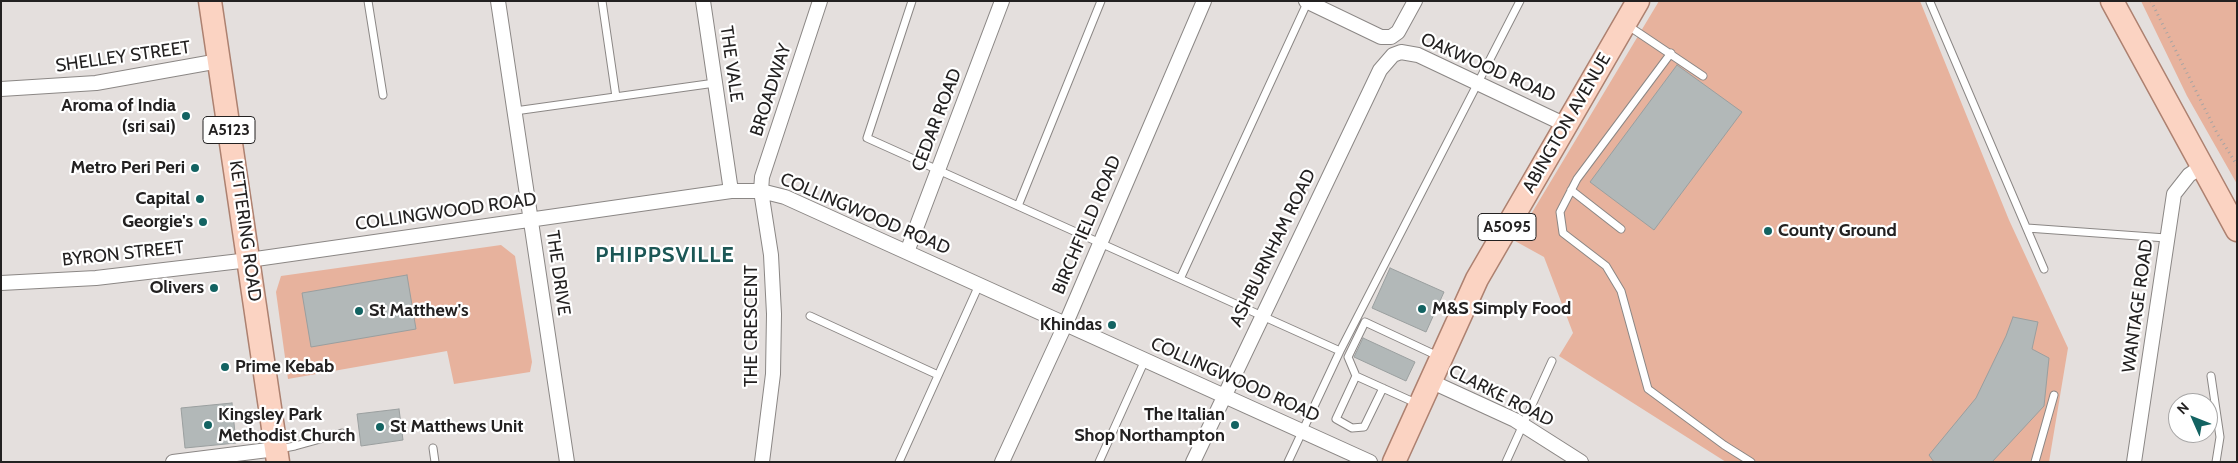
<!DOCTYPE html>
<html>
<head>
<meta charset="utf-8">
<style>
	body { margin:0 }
	#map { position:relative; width:2238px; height:463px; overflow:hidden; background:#e4dfdd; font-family:Cabin,sans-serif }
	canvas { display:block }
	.frame { position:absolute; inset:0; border:2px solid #232121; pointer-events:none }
	.north { position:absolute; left:2168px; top:393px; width:50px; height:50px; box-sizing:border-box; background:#fff; border:1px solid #a7a6a6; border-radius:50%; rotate:314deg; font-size:14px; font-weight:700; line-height:20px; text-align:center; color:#232121 }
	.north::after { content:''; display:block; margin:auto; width:18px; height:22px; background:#136362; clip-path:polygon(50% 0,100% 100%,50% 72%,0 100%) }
</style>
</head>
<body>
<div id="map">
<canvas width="2238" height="463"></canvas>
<div class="frame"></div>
<div class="north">N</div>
</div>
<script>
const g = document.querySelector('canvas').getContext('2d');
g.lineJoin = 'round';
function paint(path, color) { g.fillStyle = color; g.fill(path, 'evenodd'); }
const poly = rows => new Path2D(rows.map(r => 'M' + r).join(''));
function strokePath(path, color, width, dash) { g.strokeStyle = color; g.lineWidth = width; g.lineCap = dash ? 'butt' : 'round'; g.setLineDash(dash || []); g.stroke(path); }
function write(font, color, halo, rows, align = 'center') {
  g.font = font + ' Cabin,sans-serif'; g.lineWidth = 4.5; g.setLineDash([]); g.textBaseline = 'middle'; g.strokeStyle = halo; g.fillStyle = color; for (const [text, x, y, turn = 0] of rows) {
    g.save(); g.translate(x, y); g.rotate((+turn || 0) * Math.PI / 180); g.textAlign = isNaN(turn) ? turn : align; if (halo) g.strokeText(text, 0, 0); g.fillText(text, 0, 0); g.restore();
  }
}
paint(poly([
	[1659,1,1920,1,2009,220,2068,348,2049,462,1726,462,1559,356,1573,333,1544,257,1515,241],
	[2141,1,2237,1,2237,184,2187,96],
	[501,245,515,256,532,362,530,372,454,384,447,351,288,379,276,292,281,276]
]), '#e7b29d');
const building = poly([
	[1677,65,1742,112,1654,230,1590,182,1677,65],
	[1390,268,1444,292,1426,332,1372,308,1390,268],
	[407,275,416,329,311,347,302,293,407,275],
	[2013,317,2038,322,2032,349,2049,358,2044,406,1992,462,1934,462,1929,455,1976,398,2006,336,2013,317],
	[1363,338,1415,362,1406,381,1354,357,1363,338],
	[232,403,236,443,185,448,181,408,232,403],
	[399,409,403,440,361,446,357,414,399,409]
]);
paint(building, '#b2b8b8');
strokePath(building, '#9a9f9f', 1);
const service = poly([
	[368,1,383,95],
	[602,1,616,97],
	[912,1,867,138,1340,351],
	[1930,2,2044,269],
	[1627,25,1703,76],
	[1671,53,1577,179,1560,212,1563,233,1606,266,1621,291,1648,389,1724,445,1751,462],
	[515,111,715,83],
	[1571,190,1621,229],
	[1018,206,1101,1],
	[2027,228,2166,238],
	[1180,279,1308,1],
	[810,316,938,375],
	[1356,376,1336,419,1352,428,1364,427,1383,388],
	[2211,376,2220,437,2216,462],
	[1418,404,1356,376,1348,357,1365,322,1440,357],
	[433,448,435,462],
	[279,449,295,446,342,433],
	[899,462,979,285],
	[1099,462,1145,360],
	[1288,462,1340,351,1520,1],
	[1506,462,1552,361],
	[2035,462,2054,395]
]);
const minor = poly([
	[498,1,567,462],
	[703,1,731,191],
	[1306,1,1381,37,1391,37,1398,32,1415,1],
	[1,89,96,83,219,61],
	[907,252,1002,1],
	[1,283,96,278,249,260,731,191,761,191,785,197,1370,462],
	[1430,381,1515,420,1581,462],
	[173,462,276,449],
	[762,462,773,374,774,314,771,255,761,191,762,177,820,1],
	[1002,462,1066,323,1204,1],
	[1193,462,1380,70,1393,55,1401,52,1418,55,1566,125],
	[2134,462,2174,194,2189,175,2201,167]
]);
const primary = poly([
	[210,1,278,462],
	[2112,1,2237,230],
	[1394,462,1477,279,1638,1]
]);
strokePath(service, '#8b8785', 9);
strokePath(minor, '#8b8785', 16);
strokePath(primary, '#ad8170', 25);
strokePath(poly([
	[2151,1,2217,133,2237,165]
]), '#a8a4a2', 3, [1, 4]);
strokePath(service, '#fff', 7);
strokePath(minor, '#fff', 14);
strokePath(primary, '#fbd3c2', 22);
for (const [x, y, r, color] of [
	[186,116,5,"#136362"],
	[195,168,5,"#136362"],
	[200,199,5,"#136362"],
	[203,222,5,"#136362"],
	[1768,231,5,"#136362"],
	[214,288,5,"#136362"],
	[1422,309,5,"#136362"],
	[359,311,5,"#136362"],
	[1112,325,5,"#136362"],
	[225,367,5,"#136362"],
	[208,425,5,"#136362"],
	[1235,425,5,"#136362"],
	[380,427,5,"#136362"]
]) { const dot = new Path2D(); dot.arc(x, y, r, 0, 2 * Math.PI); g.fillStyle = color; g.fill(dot); strokePath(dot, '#fff', 2); }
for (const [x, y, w] of [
	[229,130,52],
	[1507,227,58]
]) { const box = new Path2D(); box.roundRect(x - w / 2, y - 13.5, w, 27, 4); g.fillStyle = '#fff'; g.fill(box); strokePath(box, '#232121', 1); }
write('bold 16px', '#232121', null, [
	["A5123",229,130],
	["A5095",1507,227]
]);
write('18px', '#232121', '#fff', [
	["SHELLEY STREET",123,57,-8],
	["THE VALE",731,64,82],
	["OAKWOOD ROAD",1488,68,24],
	["BROADWAY",771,90,-72],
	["CEDAR ROAD",937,120,-69],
	["ABINGTON AVENUE",1567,123,-60],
	["COLLINGWOOD ROAD",446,212,-8],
	["COLLINGWOOD ROAD",865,214,23],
	["BIRCHFIELD ROAD",1087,225,-67],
	["KETTERING ROAD",245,231,82],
	["ASHBURNHAM ROAD",1273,248,-64],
	["BYRON STREET",123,254,-6],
	["THE DRIVE",558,273,82],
	["WANTAGE ROAD",2138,306,-82],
	["THE CRESCENT",752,326,-90],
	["COLLINGWOOD ROAD",1235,380,24],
	["CLARKE ROAD",1501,396,27]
]);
write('bold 18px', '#232121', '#fff', [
	["Aroma of India",176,106],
	["(sri sai)",176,127],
	["Metro Peri Peri",185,168],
	["Capital",190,199],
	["Georgie's",193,222],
	["County Ground",1778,231,"left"],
	["Olivers",204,288],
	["M&S Simply Food",1432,309,"left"],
	["St Matthew's",369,311,"left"],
	["Khindas",1102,325],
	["Prime Kebab",235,367,"left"],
	["Kingsley Park",218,415,"left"],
	["Methodist Church",218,436,"left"],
	["The Italian",1225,415],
	["Shop Northampton",1225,436],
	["St Matthews Unit",390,427,"left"]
], 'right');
g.letterSpacing = '1px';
write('bold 22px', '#1c5756', '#fff', [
	["PHIPPSVILLE",665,256]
]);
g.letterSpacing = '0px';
</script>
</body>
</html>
